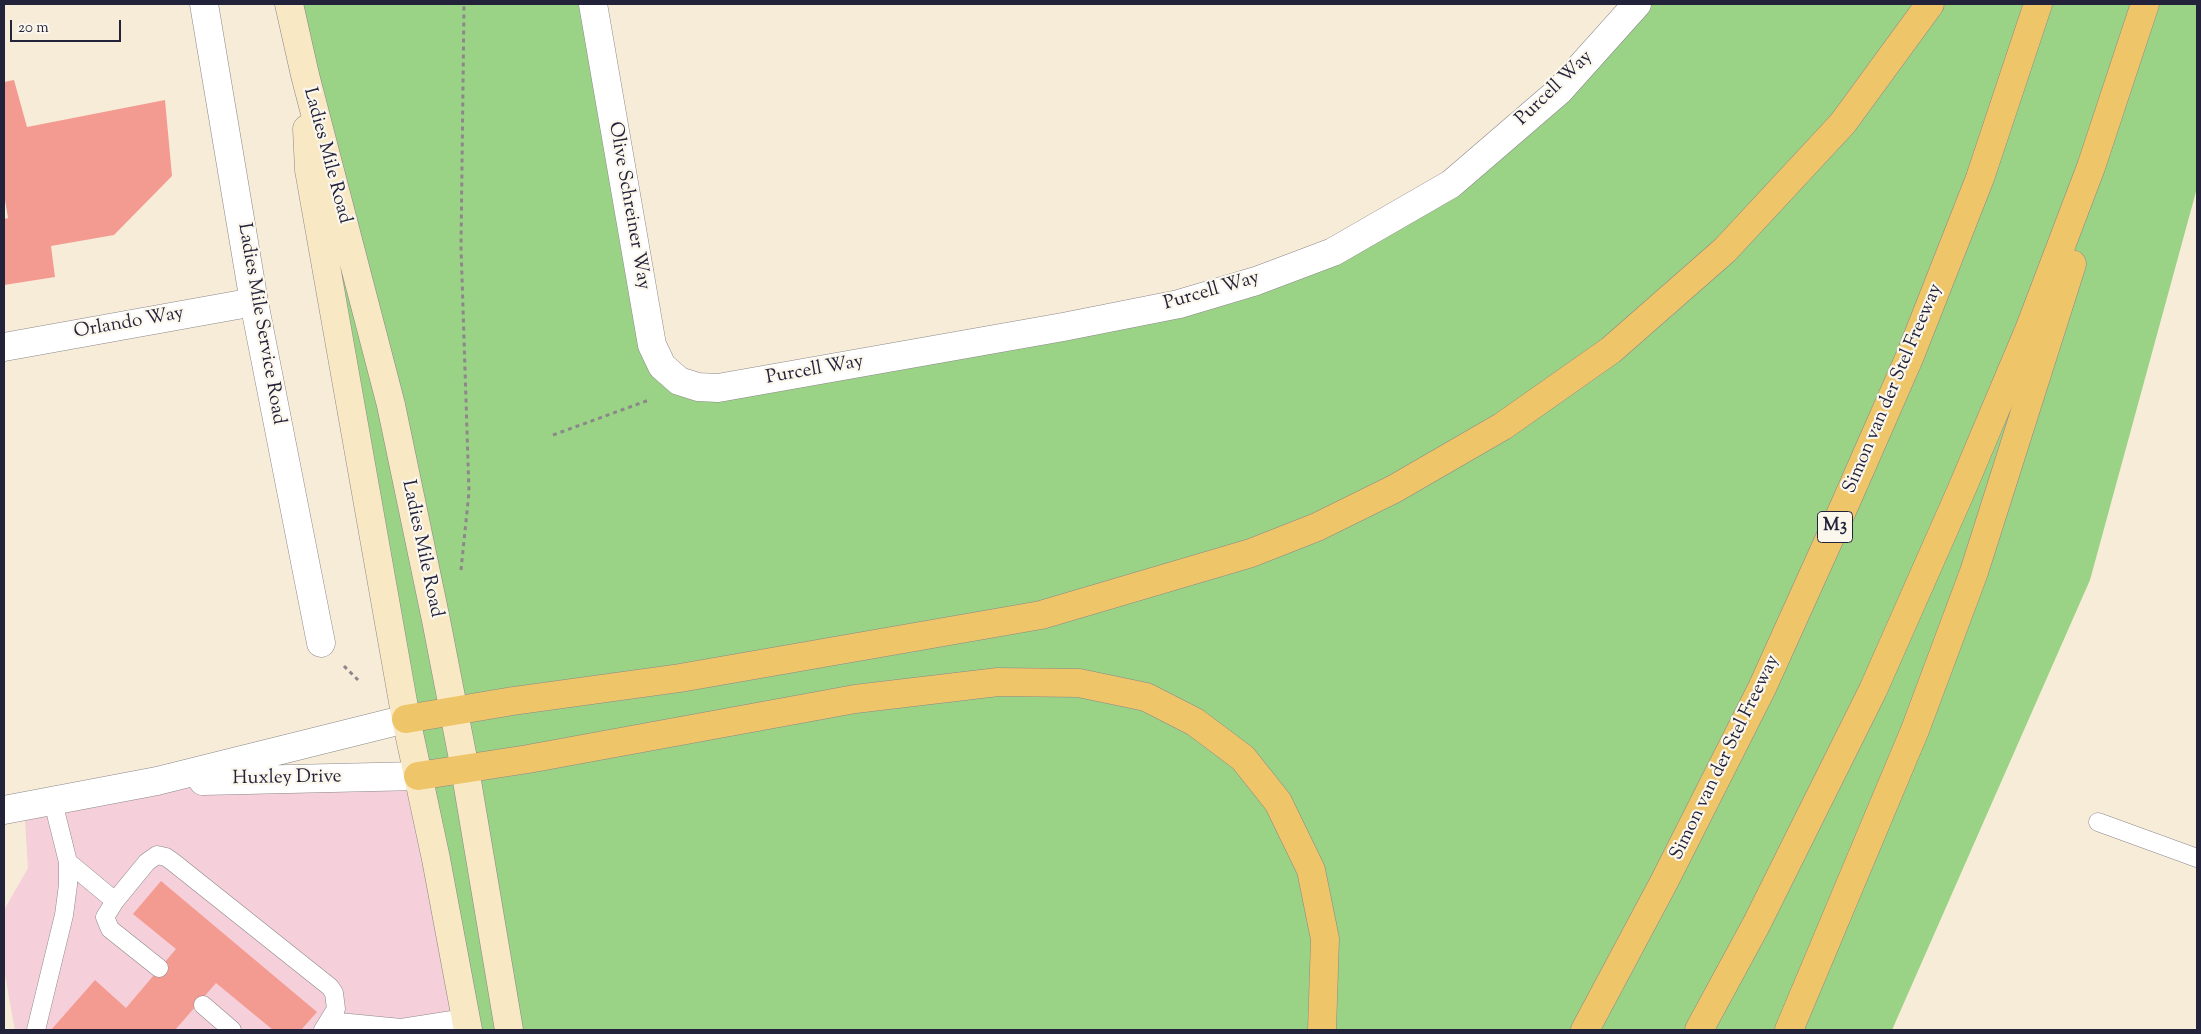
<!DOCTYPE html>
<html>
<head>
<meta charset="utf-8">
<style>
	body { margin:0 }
	#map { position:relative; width:2201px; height:1034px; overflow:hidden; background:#f7ecd8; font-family:"Sorts Mill Goudy",serif }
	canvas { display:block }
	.frame { position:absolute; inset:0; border:5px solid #22223b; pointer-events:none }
	.scale { position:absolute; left:10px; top:20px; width:111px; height:22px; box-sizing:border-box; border:2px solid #22223b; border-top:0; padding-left:6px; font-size:15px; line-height:18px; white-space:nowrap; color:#22223b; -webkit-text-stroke:4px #fbf7ec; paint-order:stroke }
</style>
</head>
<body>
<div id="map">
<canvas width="2201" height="1034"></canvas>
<div class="frame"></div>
<div class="scale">20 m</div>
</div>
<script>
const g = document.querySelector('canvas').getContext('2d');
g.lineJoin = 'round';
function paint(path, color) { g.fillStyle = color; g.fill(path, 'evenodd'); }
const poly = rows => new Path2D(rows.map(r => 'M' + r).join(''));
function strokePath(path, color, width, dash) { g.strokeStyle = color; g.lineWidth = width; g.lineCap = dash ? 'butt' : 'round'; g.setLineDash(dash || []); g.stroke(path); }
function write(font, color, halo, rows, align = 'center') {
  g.font = font + ' "Sorts Mill Goudy",serif'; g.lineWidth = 4.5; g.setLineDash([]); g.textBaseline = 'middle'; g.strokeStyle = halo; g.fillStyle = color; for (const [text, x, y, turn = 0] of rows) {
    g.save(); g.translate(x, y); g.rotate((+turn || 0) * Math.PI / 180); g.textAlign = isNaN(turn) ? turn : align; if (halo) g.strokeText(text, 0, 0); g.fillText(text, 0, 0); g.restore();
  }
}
paint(poly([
	[418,776,468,1030,15,1030,4,970,4,910,28,868,24,806,157,781]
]), '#f5cfd9');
paint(poly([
	[289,4,593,4,652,345,698,387,1256,281,1451,184,1637,4,2197,4,2197,188,2090,580,1892,1030,468,1030]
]), '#9bd386');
paint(poly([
	[14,80,27,127,165,100,172,176,114,235,51,246,55,277,4,285,4,219,8,218,4,194,4,82],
	[161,881,317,1012,301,1030,273,1030,216,983,175,1030,51,1030,95,980,126,1008,176,949,133,914]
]), '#f49b91');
const service = poly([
	[53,802,68,862,115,901],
	[2098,822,2197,858],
	[159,968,110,929,105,917,115,901,147,862,157,855,166,857,173,862,330,987,334,993,336,1009,323,1030],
	[203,1005,232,1030],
	[329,1021,401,1028,465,1018],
	[36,1030,64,915,68,885,68,862]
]);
const minor = poly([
	[204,4,254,302,321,643],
	[593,4,652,345,662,366,679,381,698,387,718,388,1063,327,1179,304,1256,281,1333,252,1451,184,1559,91,1637,4],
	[4,347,254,302],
	[203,781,418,776],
	[4,810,157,781,406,719]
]);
const secondary = poly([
	[289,4,305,75,391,405,436,620,465,769,509,1030],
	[307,129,309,170,406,719,436,859,468,1030]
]);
const motorway = poly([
	[406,719,513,701,680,678,1041,615,1251,553,1317,527,1394,489,1503,426,1611,350,1725,250,1843,123,1930,4],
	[418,776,528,759,855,699,998,682,1079,683,1146,697,1195,722,1243,758,1278,802,1311,870,1325,939,1322,1030],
	[1585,1030,1664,882,1762,688,1846,502,1910,356,1980,178,2038,4],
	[1699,1030,1756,925,1873,690,1961,491,2029,330,2091,167,2145,4],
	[1789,1030,1915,730,1974,572,2072,264]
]);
strokePath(service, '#8c878a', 19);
strokePath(minor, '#8c878a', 29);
strokePath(secondary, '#8c878a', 29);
strokePath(motorway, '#8c878a', 29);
strokePath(poly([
	[553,435,649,400],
	[461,570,469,492,461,247,464,4],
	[344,666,358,680]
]), '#8c878a', 3, [4, 4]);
strokePath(service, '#fff', 18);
strokePath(minor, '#fff', 28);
strokePath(secondary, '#f8e8c3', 28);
strokePath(motorway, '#eec569', 28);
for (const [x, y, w] of [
	[1835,527,35]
]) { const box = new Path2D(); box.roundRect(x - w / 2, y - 15.5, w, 31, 4); g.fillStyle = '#fbf7ec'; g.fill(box); strokePath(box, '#22223b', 1); }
write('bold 18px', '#22223b', null, [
	["M3",1835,527]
]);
write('19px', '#22223b', '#fbf7ec', [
	["Purcell Way",1555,89,-44],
	["Ladies Mile Road",326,156,75],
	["Olive Schreiner Way",628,206,80],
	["Purcell Way",1212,292,-16],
	["Orlando Way",129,324,-10],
	["Ladies Mile Service Road",260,324,80],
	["Purcell Way",815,371,-10],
	["Simon van der Stel Freeway",1894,389,-67],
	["Ladies Mile Road",421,549,78],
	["Simon van der Stel Freeway",1726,758,-64],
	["Huxley Drive",287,779,-1]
]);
</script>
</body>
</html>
